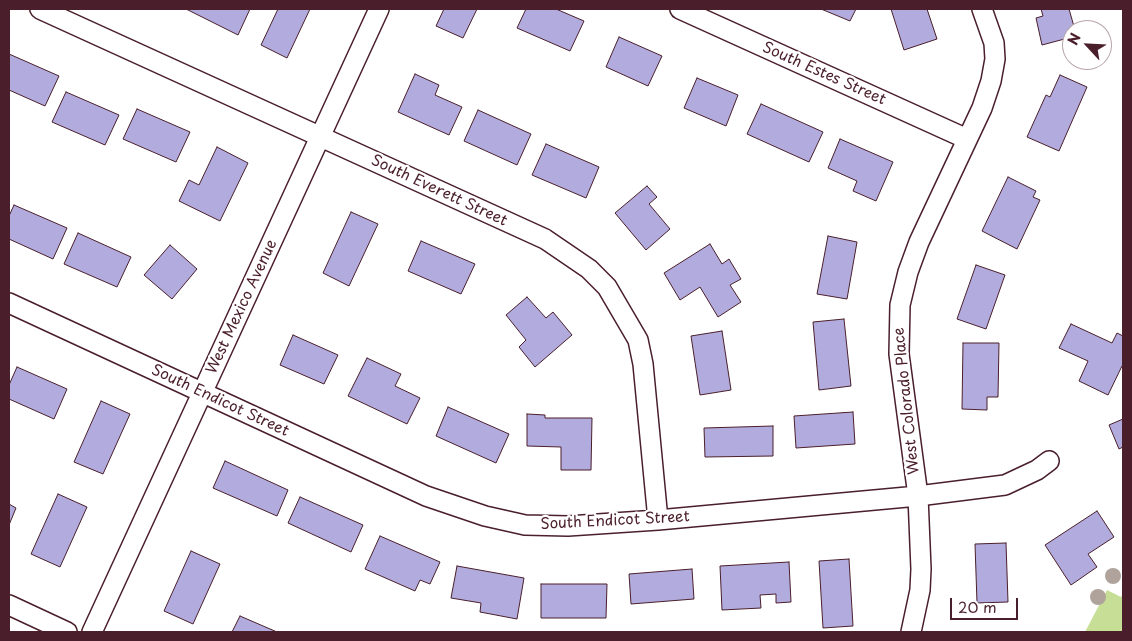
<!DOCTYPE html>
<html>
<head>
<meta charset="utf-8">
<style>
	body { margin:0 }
	#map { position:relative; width:1132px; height:641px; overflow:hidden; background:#fff; font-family:"Playpen Sans",sans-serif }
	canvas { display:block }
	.frame { position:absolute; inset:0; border:10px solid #4a1f2b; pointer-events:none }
	.north { position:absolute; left:1062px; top:20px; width:50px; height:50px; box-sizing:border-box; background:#fff; border:1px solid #b7a5aa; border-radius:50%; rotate:295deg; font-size:14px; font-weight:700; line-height:20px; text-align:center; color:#4a1f2b }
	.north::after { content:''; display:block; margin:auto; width:18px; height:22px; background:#4a1f2b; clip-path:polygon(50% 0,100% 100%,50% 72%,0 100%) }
	.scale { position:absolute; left:950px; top:598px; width:68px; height:22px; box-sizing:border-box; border:2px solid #4a1f2b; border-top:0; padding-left:6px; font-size:15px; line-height:18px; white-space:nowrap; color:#4a1f2b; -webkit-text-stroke:4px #fff; paint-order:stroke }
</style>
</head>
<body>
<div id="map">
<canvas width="1132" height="641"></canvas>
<div class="frame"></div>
<div class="north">N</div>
<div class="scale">20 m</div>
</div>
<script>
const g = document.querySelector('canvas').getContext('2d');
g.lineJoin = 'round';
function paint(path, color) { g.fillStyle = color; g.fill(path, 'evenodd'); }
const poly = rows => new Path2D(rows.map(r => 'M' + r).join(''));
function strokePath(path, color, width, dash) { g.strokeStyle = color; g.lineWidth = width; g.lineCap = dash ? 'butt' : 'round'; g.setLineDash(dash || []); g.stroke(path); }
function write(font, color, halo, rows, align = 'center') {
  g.font = font + ' "Playpen Sans",sans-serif'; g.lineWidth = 4.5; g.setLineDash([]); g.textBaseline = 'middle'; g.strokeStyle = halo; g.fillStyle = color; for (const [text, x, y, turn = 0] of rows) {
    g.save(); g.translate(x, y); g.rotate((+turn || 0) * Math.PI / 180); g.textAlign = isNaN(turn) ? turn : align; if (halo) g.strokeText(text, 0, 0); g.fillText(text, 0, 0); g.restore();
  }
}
paint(poly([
	[1107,590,1121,597,1123,593,1123,632,1085,632]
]), '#c6de95');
const building = poly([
	[186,9,250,9,238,35,186,9],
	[278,9,310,9,287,58,261,45,278,9],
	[444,9,477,9,463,38,436,26,444,9],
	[526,9,556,9,584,21,570,51,517,28,526,9],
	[821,9,856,9,850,21,821,9],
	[891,9,927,9,937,39,904,50,891,9],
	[1041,9,1069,9,1075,30,1072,30,1072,37,1042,45,1036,18,1043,16,1041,9],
	[619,37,662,56,648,86,606,67,619,37],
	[9,54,59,76,45,106,9,90,9,54],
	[415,74,439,85,435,95,462,107,449,135,398,112,415,74],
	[1060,75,1087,87,1059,151,1027,137,1046,95,1050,97,1060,75],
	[697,78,738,95,726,126,684,108,697,78],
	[66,92,119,115,105,145,52,122,66,92],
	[761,104,823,132,809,162,747,134,761,104],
	[137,109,190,132,176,162,123,139,137,109],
	[478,110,531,134,517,165,464,141,478,110],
	[840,139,893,162,876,201,853,191,857,181,828,168,840,139],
	[546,144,599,167,586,198,532,175,546,144],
	[217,147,248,163,220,221,179,201,189,180,199,185,217,147],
	[1008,177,1036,191,1033,197,1040,200,1017,249,982,231,1008,177],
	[647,186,657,197,649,204,670,229,646,250,615,213,647,186],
	[14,205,67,228,53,259,9,239,9,216,14,205],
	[351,212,378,224,349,286,323,273,351,212],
	[78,233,131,257,117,287,64,264,78,233],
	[828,236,857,242,847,299,817,294,828,236],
	[421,241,475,264,461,294,408,271,421,241],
	[710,244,722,264,729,259,741,279,730,285,741,302,718,317,700,287,680,300,664,273,710,244],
	[170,245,197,269,172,299,144,275,170,245],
	[976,265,1005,275,986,329,957,319,976,265],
	[527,297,546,318,553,312,572,335,535,367,519,347,526,340,506,315,527,297],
	[844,319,851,386,819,390,813,322,844,319],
	[1071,324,1112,343,1117,333,1123,336,1123,366,1122,366,1108,395,1079,381,1088,361,1059,348,1071,324],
	[722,331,731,390,700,395,691,336,722,331],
	[293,335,338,355,324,384,280,365,293,335],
	[963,343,999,343,998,397,987,397,987,410,962,409,963,343],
	[367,358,401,374,395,386,420,398,407,424,348,396,367,358],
	[17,367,67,389,54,419,9,399,9,385,17,367],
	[101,401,130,414,103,474,74,462,101,401],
	[448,407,509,434,496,463,436,436,448,407],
	[853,412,855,444,796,448,794,416,853,412],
	[527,414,545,415,545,418,592,418,591,470,561,470,561,447,527,446,527,414],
	[1123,419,1123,447,1119,449,1109,425,1123,419],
	[773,426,773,456,705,457,704,428,773,426],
	[225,461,288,490,277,516,213,488,225,461],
	[58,494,87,507,60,567,31,554,58,494],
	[300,497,363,525,351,552,288,523,300,497],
	[9,504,16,508,9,525,9,504],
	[1097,511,1114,537,1088,554,1097,567,1071,585,1045,545,1097,511],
	[380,536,440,562,430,584,420,580,415,591,365,569,380,536],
	[1006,543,1008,602,977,603,975,544,1006,543],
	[191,551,220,564,193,624,164,611,191,551],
	[849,559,853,626,823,628,819,561,849,559],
	[789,562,791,602,776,603,776,594,760,595,761,608,722,610,720,566,789,562],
	[457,566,524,578,517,619,480,612,481,603,451,598,457,566],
	[692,569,694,599,631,604,629,574,692,569],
	[541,584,607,584,606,618,541,618,541,584],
	[240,616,277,632,232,632,240,616]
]);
paint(building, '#b1acdd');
strokePath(building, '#4a1f2b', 1);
const minor = poly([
	[40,9,545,239,589,269,607,287,638,340,643,364,658,520],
	[680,9,967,139],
	[9,303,426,496,485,516,525,525,568,526,658,520,918,496,1005,485,1037,470,1049,461],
	[9,605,67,632],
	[92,632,379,9],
	[911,632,920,590,921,569,918,496,899,354,900,305,908,272,919,242,982,108,991,81,995,59,994,43,982,9]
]);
strokePath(minor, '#4a1f2b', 22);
strokePath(minor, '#fff', 19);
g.fillStyle = '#b0a39c';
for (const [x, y] of [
	[1113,576],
	[1098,597]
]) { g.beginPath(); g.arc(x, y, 8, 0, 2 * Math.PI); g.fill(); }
write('15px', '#4a1f2b', '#fff', [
	["South Estes Street",824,74,24],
	["South Everett Street",439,191,25],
	["West Mexico Avenue",242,307,-65],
	["South Endicot Street",220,401,25],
	["West Colorado Place",907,401,-96],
	["South Endicot Street",615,521,-3]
]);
</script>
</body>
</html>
